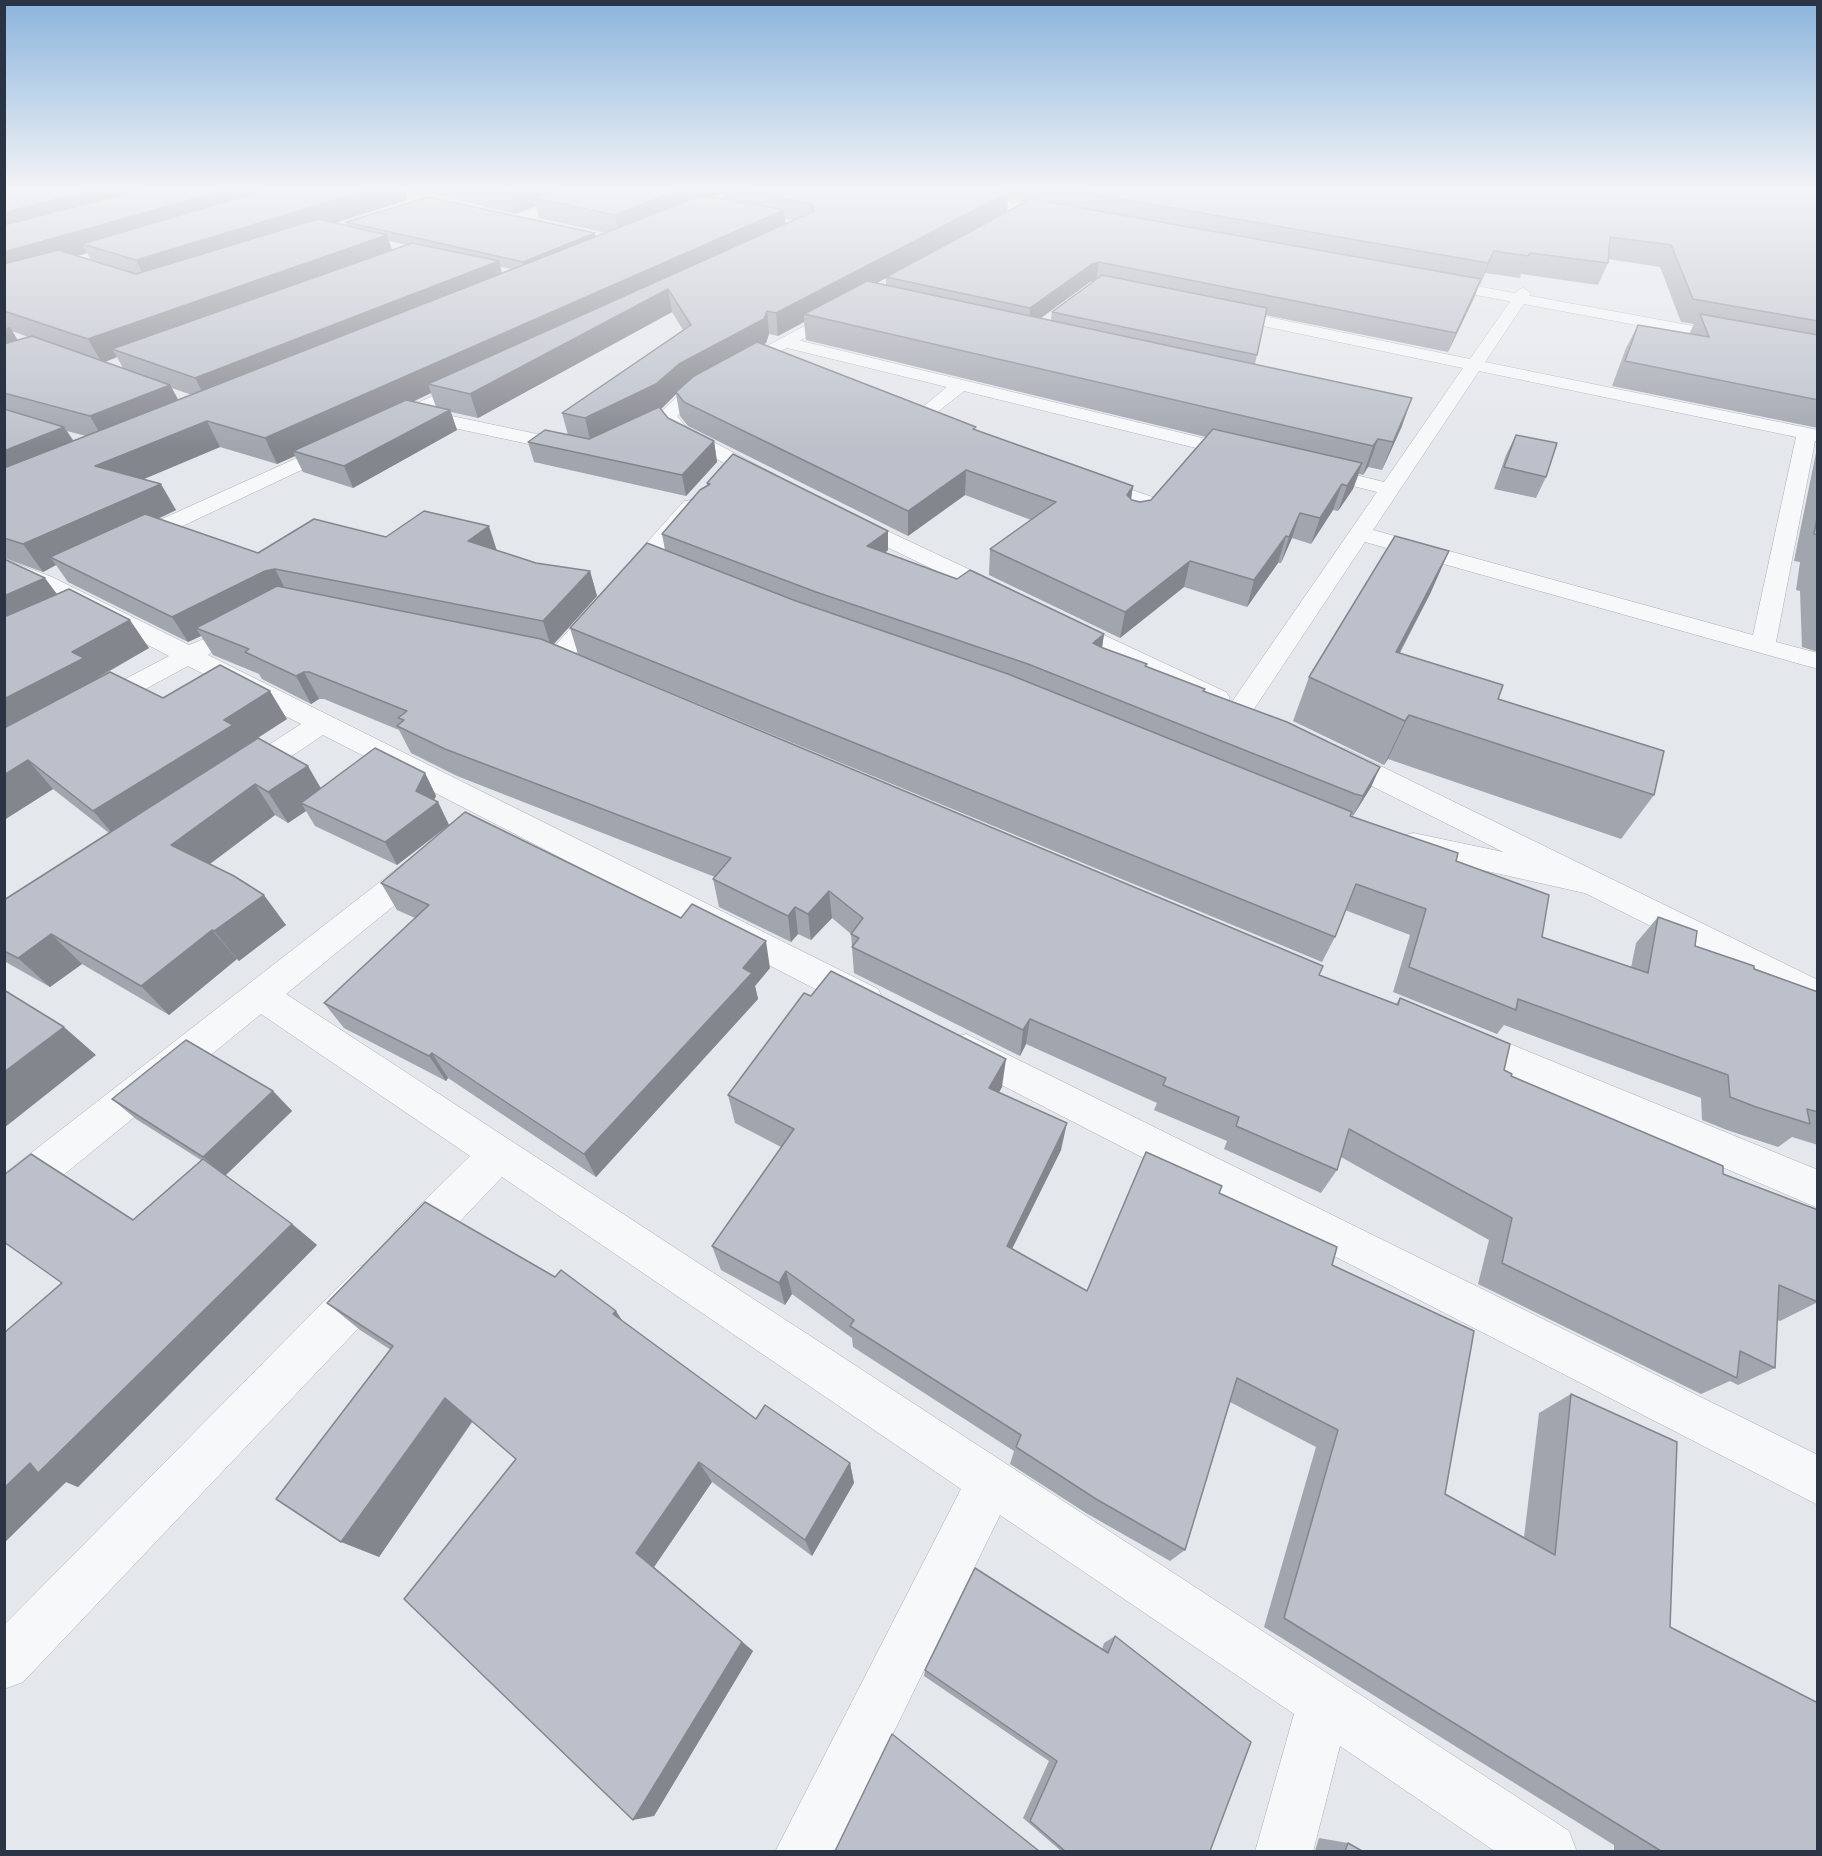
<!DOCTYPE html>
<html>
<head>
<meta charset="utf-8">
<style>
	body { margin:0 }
	#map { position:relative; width:1822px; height:1856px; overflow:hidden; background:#e4e7ec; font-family:"Titillium Web",sans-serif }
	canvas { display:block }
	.frame { position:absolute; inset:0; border:6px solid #2b3445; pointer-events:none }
</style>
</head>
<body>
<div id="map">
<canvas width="1822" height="1856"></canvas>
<div class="frame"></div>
</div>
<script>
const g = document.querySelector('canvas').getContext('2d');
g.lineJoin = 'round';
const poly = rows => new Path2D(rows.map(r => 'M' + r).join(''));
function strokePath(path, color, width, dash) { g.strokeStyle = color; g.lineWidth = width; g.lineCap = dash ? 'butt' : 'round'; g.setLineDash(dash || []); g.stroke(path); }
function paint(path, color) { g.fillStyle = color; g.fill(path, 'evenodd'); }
const minor = poly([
	[380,189,403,189,471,205,473,208,466,212,382,192,380,189],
	[589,189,608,189,531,219,556,225,558,228,556,231,551,232,516,224,509,220,511,217,589,189],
	[1523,288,1531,293,1485,362,1818,430,1818,442,1815,441,1776,642,1818,653,1818,669,1365,542,1250,715,1240,717,1230,715,1227,709,1377,492,1305,474,1302,470,1305,466,1312,464,1384,482,1463,368,1220,317,1212,312,1220,307,1470,359,1518,290,1523,288],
	[1479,371,1796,437,1753,635,1373,530,1479,371],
	[785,337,1252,450,1255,454,1252,458,1245,460,964,391,935,414,962,424,965,428,962,432,948,432,915,419,913,415,947,387,779,346,777,342,785,337],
	[475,377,481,378,484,382,481,386,428,411,575,442,582,444,585,448,582,452,575,454,412,419,386,430,379,428,376,424,379,420,475,377],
	[339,439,346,441,349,445,346,449,138,547,130,549,122,547,119,542,122,537,339,439],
	[1090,475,1158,499,1161,504,1158,509,1150,510,1083,485,1080,481,1083,477,1090,475],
	[692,500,700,501,703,506,700,511,567,663,558,666,516,656,512,651,516,646,525,643,552,649,684,501,692,500],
	[4,559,52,577,189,645,204,639,213,642,217,647,208,655,878,989,883,999,878,1009,866,1013,854,1009,323,735,253,782,243,785,233,782,229,775,233,768,301,724,188,666,105,711,96,713,87,711,83,705,87,699,169,656,36,587,4,574,4,559],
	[1413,833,1589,870,1600,874,1605,882,1600,890,1589,894,1402,852,1398,844,1402,836,1413,833],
	[423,854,434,857,439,865,434,873,286,994,1569,1831,1577,1852,1496,1852,1340,1746,1313,1852,1255,1852,1294,1714,1000,1515,835,1852,775,1852,961,1489,502,1177,426,1257,411,1263,396,1257,390,1243,396,1229,470,1156,261,1014,18,1212,4,1218,4,1174,412,857,423,854],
	[1466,1026,1818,1170,1818,1208,1453,1052,1448,1041,1453,1030,1466,1026],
	[966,1034,1818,1455,1818,1505,953,1060,948,1049,953,1038,966,1034],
	[373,1261,388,1267,394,1282,388,1297,23,1682,4,1689,4,1625,358,1267,373,1261]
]);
const tertiary = poly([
	[911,189,940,189,1060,211,1067,215,1060,219,917,193,911,189],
	[1433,278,1818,349,1818,359,1428,286,1425,283,1433,278],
	[844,305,850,307,852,310,850,313,696,398,677,416,687,428,776,475,779,479,776,483,769,485,762,483,673,436,657,416,684,390,844,305],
	[847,512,1011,589,1015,594,1011,599,1003,601,995,599,839,524,836,519,839,514,847,512],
	[1063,616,1226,692,1230,698,1226,704,1217,706,1208,704,1054,628,1051,623,1054,618,1063,616],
	[1336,747,1346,749,1818,980,1818,1010,1326,763,1322,756,1326,749,1336,747]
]);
strokePath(minor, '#a9aeb7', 1);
strokePath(tertiary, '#a9aeb7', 1);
paint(minor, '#f7f8fa');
paint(tertiary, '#f7f8fa');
paint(poly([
	[4,189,404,189,407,200,336,223,347,226,346,222,596,237,606,233,539,218,536,206,515,214,414,189,1818,189,1818,428,1612,386,1626,348,1638,325,1689,334,1694,324,1681,322,1660,267,1608,259,1608,263,1598,285,1521,274,1520,278,1485,273,1480,285,1479,285,1474,298,1448,352,1265,315,1255,364,1402,426,1382,470,1368,467,1363,475,1359,474,1353,489,1338,511,1333,510,1311,544,1292,538,1281,563,1278,563,1247,607,1184,587,1120,638,989,575,990,549,1031,520,965,495,908,536,688,426,680,416,676,394,661,409,668,418,714,441,717,462,686,496,534,462,528,442,568,435,562,413,683,330,672,312,478,418,451,412,457,430,353,488,303,472,295,456,277,464,220,447,143,479,176,510,158,519,258,553,386,537,497,551,536,563,590,571,597,596,554,644,578,654,570,628,665,550,662,534,707,485,707,483,888,550,885,553,1104,634,1102,647,1147,667,1205,689,1204,692,1380,767,1371,787,1353,816,1351,815,1350,816,1456,861,1542,937,1631,968,1636,943,1658,917,1695,946,1818,992,1818,1145,1792,1137,1778,1147,1727,1130,1702,1120,1701,1098,1504,1025,1497,1034,1393,992,1410,935,1345,910,1335,937,1322,962,602,664,1319,975,1396,1004,1400,998,1511,1076,1723,1174,1818,1210,1818,1302,1780,1321,1777,1320,1775,1368,1738,1385,1730,1381,1701,1394,1478,1284,1489,1240,1341,1157,1337,1170,1321,1193,1224,1149,1227,1141,1154,1110,1157,1103,1026,1044,1020,1056,854,973,851,934,832,918,811,940,798,934,791,942,719,907,713,879,715,877,457,776,411,753,399,730,324,699,319,699,311,704,262,679,259,674,213,655,201,636,188,642,68,582,56,565,43,572,4,558],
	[723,193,723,199,713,197],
	[1008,199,1025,202,1007,211],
	[785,219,793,220,785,223],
	[389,241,406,245,392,250],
	[87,253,91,260,77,256],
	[500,267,512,269,502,273],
	[886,278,886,285,877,283],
	[1094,281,1052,312,1051,320,1040,318,1090,282],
	[804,322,806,340,1206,437,1151,500,1140,502,1132,500,1131,499,1133,486,976,430,763,345,766,343,769,334,778,336],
	[12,331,28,337,17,340],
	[117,357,123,368,105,362,115,358],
	[172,388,192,395,178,400],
	[431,393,436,407,413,402],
	[67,431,86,436,74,441],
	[1516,435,1546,477,1536,498,1494,489,1506,455],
	[1818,443,1818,652,1802,647,1800,591,1796,590,1800,562,1794,561],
	[1449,551,1430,594,1400,653,1498,699,1654,795,1621,839,1388,759,1384,765,1293,721,1309,677],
	[4,559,57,594,149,648,98,678,163,698,287,719,258,738,321,788,425,773,436,796,434,800,438,802,449,825,397,865,315,826,306,811,288,823,275,815,210,864,286,925,239,961,237,959,169,1015,82,964,50,987,4,961,4,895,7,898,109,833,53,789,4,820],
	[381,883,770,968,755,986,758,999,596,1177,448,1078,446,1081,344,1028,324,1003,415,918,397,910],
	[1002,1087,999,1092,1061,1150,1012,1249,1087,1291,1219,1193,1332,1265,1445,1494,1524,1537,1539,1413,1571,1394,1670,1627,1818,1851,1614,1851,1614,1845,1264,1627,1316,1447,1230,1402,1185,1550,1170,1561,1086,1513,1010,1464,1014,1451,853,1347,852,1338,792,1294,785,1305,721,1270,712,1246,781,1147,735,1123,728,1095],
	[273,1091,292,1111,225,1175,292,1224,317,1245,78,1487,66,1482,4,1543,4,1333,201,1160,136,1119,112,1099],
	[327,1303,622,1321,756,1419,850,1463,854,1483,812,1556,712,1482,654,1567,753,1651,654,1816,516,1459,473,1421,379,1557,391,1350,360,1330],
	[1115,1636,1210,1851,1061,1851,1023,1818,1049,1761,924,1676,925,1670,1102,1649,1104,1643],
	[1319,1838,1348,1843,1362,1851,1315,1851]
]), '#a1a5ae');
paint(poly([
	[95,189,179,189,4,237,4,213],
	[229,189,306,189,82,244,87,253,4,277,4,252],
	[372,189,404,189,407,200,147,282,136,260],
	[522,189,582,189,534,198,536,206,515,214,510,194],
	[681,189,722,189,723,193,619,236,615,215],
	[1009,192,1007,212,886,277,886,278,815,317,804,314,804,322,778,336,776,313],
	[784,210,786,231,428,384,431,393,300,453,293,451,295,456,277,464,265,438],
	[595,233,597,244,526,273,523,262],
	[387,235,394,256,112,349,117,357,102,363,88,339],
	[1494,251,1485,273,1480,285,1488,263],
	[499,261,504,282,207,401,195,378],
	[1099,262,1096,280,1090,282,1029,327,1030,308,1092,264],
	[1481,279,1474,298,1448,352,1456,333],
	[668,289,672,312,478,418,470,394],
	[767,311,769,334,766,343,676,392,676,394,661,409,591,444,585,418,679,364],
	[10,327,24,351,4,358,4,329],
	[170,385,184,410,105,442,90,416],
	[1412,398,1402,426,1382,470,1393,442],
	[450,410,457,430,353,488,344,466],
	[207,421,220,447,111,493,95,466],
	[64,427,80,452,4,484,4,451],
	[1378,439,1368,467,1363,475,1373,446],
	[714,441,717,462,686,496,682,475],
	[1362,463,1353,489,1338,511,1347,486],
	[966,470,965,495,908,536,908,511],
	[161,484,176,510,62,563,50,557,56,565,43,572,23,544],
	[1342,484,1333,510,1311,544,1320,518],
	[1133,486,1129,511,1127,495],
	[1300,513,1292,538,1281,563,1289,537],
	[489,526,497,551,468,541],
	[888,531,888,550,868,565,867,546],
	[1286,536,1278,563,1247,607,1254,580],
	[1449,551,1430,594,1377,695,1396,652],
	[1190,561,1184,587,1120,638,1125,612],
	[275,569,288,594,196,628,201,636,188,642,172,617,265,571],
	[590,571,597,596,551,647,543,621],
	[45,578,65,605,4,633,4,596],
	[130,620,149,648,98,677,105,686,4,740,4,699,72,652],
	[1104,634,1101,654,1093,643],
	[304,672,319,699,311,704,296,676],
	[270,691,287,719,246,745,117,839,93,811,224,720],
	[1409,715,1388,759,1384,765,1405,721],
	[28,760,53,789,4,820,4,775],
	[308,766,326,797,301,803,306,811,288,823,268,792],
	[1380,767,1371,787,1353,816,1363,796],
	[425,773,436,796,431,807,438,802,449,825,397,865,385,842,416,791],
	[255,784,275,815,195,875,171,845],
	[829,891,832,918,811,940,808,914],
	[264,895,286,925,239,961,214,931],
	[795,907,798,934,791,942,788,916],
	[212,930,237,959,169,1015,141,986],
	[51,934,82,964,50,987,18,958],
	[766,941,770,968,755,986,758,999,596,1177,584,1154],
	[1030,1019,1026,1044,1020,1056,1023,1030],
	[64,1027,96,1055,4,1128,4,1072],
	[432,1053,448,1078,446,1081,429,1056],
	[1006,1059,1002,1087,986,1115,989,1088],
	[273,1091,292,1111,225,1176,203,1157],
	[1067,1123,1061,1150,1002,1269,1007,1246],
	[292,1224,317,1245,78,1487,66,1482,4,1543,4,1488,30,1463],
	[786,1271,792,1294,785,1305,779,1283],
	[616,1311,633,1337,613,1314],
	[445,1398,473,1420,379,1557,341,1542],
	[699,1462,712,1482,654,1567,753,1651,654,1816,633,1820,636,1553],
	[850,1463,854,1483,812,1556,805,1540]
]), '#83868d');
const building = poly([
	[4,189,95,189,4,213,4,189],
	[144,189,229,189,4,252,4,225,144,189],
	[269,189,372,189,136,260,82,244,269,189],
	[491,189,522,189,510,194,491,189],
	[558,189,681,189,615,215,534,198,558,189],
	[733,189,993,189,1009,192,776,313,767,311,764,319,679,364,656,384,585,418,562,413,691,325,668,289,470,394,428,384,814,211,814,207,806,203,733,189],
	[1065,189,1818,189,1818,321,1693,299,1671,245,1610,237,1608,263,1530,253,1528,256,1494,251,1488,263,1065,189],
	[702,195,784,210,265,438,207,421,95,466,161,484,23,544,4,538,4,468,702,195],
	[428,197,595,233,523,262,346,222,428,197],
	[1031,199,1481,279,1456,333,1099,262,1092,264,1030,308,886,277,1031,199],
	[318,219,387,235,88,339,4,311,4,264,58,250,136,274,318,219],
	[412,243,499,261,195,378,112,349,412,243],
	[1102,275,1267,308,1257,355,1052,312,1102,275],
	[867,281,1412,398,1393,442,1378,439,1373,446,804,314,867,281],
	[1700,314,1818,335,1818,400,1625,361,1638,325,1709,337,1700,314],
	[32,336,170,385,90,416,4,393,4,344,32,336],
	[757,342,976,427,973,429,1133,486,1127,495,1132,500,1140,502,1151,500,1213,429,1362,463,1347,486,1342,484,1320,518,1300,513,1289,537,1286,536,1254,580,1190,561,1125,612,990,549,1056,502,966,470,908,511,684,402,676,392,694,376,757,342],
	[406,400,450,410,344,466,293,451,406,400],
	[659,407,668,418,714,441,682,475,528,442,545,430,589,439,659,407],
	[4,409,64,427,4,451,4,409],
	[1516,435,1557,443,1546,477,1504,467,1516,435],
	[733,454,888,531,867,546,957,579,970,570,1104,634,1093,643,1103,648,1147,664,1145,666,1205,689,1203,691,1287,722,1380,767,1363,796,1355,794,1028,664,816,592,662,534,700,490,710,484,707,483,733,454],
	[424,511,489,526,468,541,536,563,590,571,543,621,275,569,265,571,172,617,50,557,145,514,258,553,314,519,386,537,424,511],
	[1818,513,1818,535,1814,534,1818,513],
	[1395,536,1449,551,1396,652,1503,685,1498,699,1664,751,1654,795,1409,715,1405,721,1309,677,1395,536],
	[647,543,796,601,1008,674,1352,812,1350,816,1458,853,1456,861,1549,895,1542,937,1648,973,1658,917,1697,931,1695,946,1754,966,1754,969,1818,992,1818,1112,1807,1109,1810,1124,1756,1107,1730,1097,1728,1075,1518,999,1516,1010,1409,967,1426,909,1356,884,1335,937,570,628,647,543],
	[4,559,45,578,4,596,4,559],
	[277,586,541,639,1323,966,1319,975,1398,1005,1400,998,1510,1044,1504,1070,1512,1074,1511,1076,1723,1166,1723,1174,1818,1210,1818,1302,1779,1285,1775,1368,1740,1351,1737,1378,1502,1263,1512,1218,1349,1129,1337,1170,1236,1126,1239,1117,1163,1085,1166,1078,1030,1019,1023,1030,852,947,859,938,851,934,863,918,829,891,808,914,795,907,788,916,713,879,731,858,445,749,397,726,404,720,398,718,407,711,309,672,304,672,296,676,245,652,249,649,196,628,277,586],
	[69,589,130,620,72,652,84,658,4,699,4,617,69,589],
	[220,665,270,691,224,720,233,725,93,811,28,760,4,775,4,728,110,672,163,698,220,665],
	[258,738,308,766,268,792,255,784,171,845,234,876,264,895,214,931,212,930,141,986,51,934,18,958,4,951,4,900,258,738],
	[375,748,425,773,416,791,438,802,385,842,301,803,375,748],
	[465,812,681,918,692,904,766,941,743,968,752,973,584,1154,432,1053,429,1056,324,1003,429,905,381,883,465,812],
	[831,971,1006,1059,989,1088,1067,1123,1007,1246,1087,1291,1146,1152,1222,1186,1219,1193,1337,1247,1332,1265,1474,1331,1445,1494,1555,1555,1571,1394,1677,1442,1670,1627,1818,1703,1818,1851,1661,1851,1284,1618,1338,1430,1237,1378,1185,1550,1096,1499,1016,1447,1021,1435,850,1326,854,1320,786,1271,779,1283,712,1246,794,1129,728,1095,804,993,811,996,831,971],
	[4,990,64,1027,4,1072,4,990],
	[186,1040,273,1091,203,1157,112,1099,186,1040],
	[31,1154,133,1220,203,1159,292,1224,38,1473,30,1463,4,1488,4,1333,62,1283,4,1242,4,1175,31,1154],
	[425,1202,555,1277,561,1270,616,1311,613,1314,756,1419,765,1405,850,1463,805,1540,699,1462,636,1553,742,1642,633,1820,404,1599,516,1459,445,1398,341,1542,276,1499,393,1346,327,1303,425,1202],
	[975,1568,1108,1653,1115,1636,1251,1742,1210,1851,1065,1851,1030,1821,1057,1761,925,1670,975,1568],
	[892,1734,1039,1851,835,1851,892,1734],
	[1348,1843,1362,1851,1345,1851,1348,1843]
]);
paint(building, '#bbc0ca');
strokePath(building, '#83868d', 1.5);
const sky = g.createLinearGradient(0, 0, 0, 449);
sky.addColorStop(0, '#8bb4dd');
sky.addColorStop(0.42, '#f3f4f6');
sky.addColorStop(1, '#f3f4f600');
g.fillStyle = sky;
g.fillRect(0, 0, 1822, 449);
</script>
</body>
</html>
